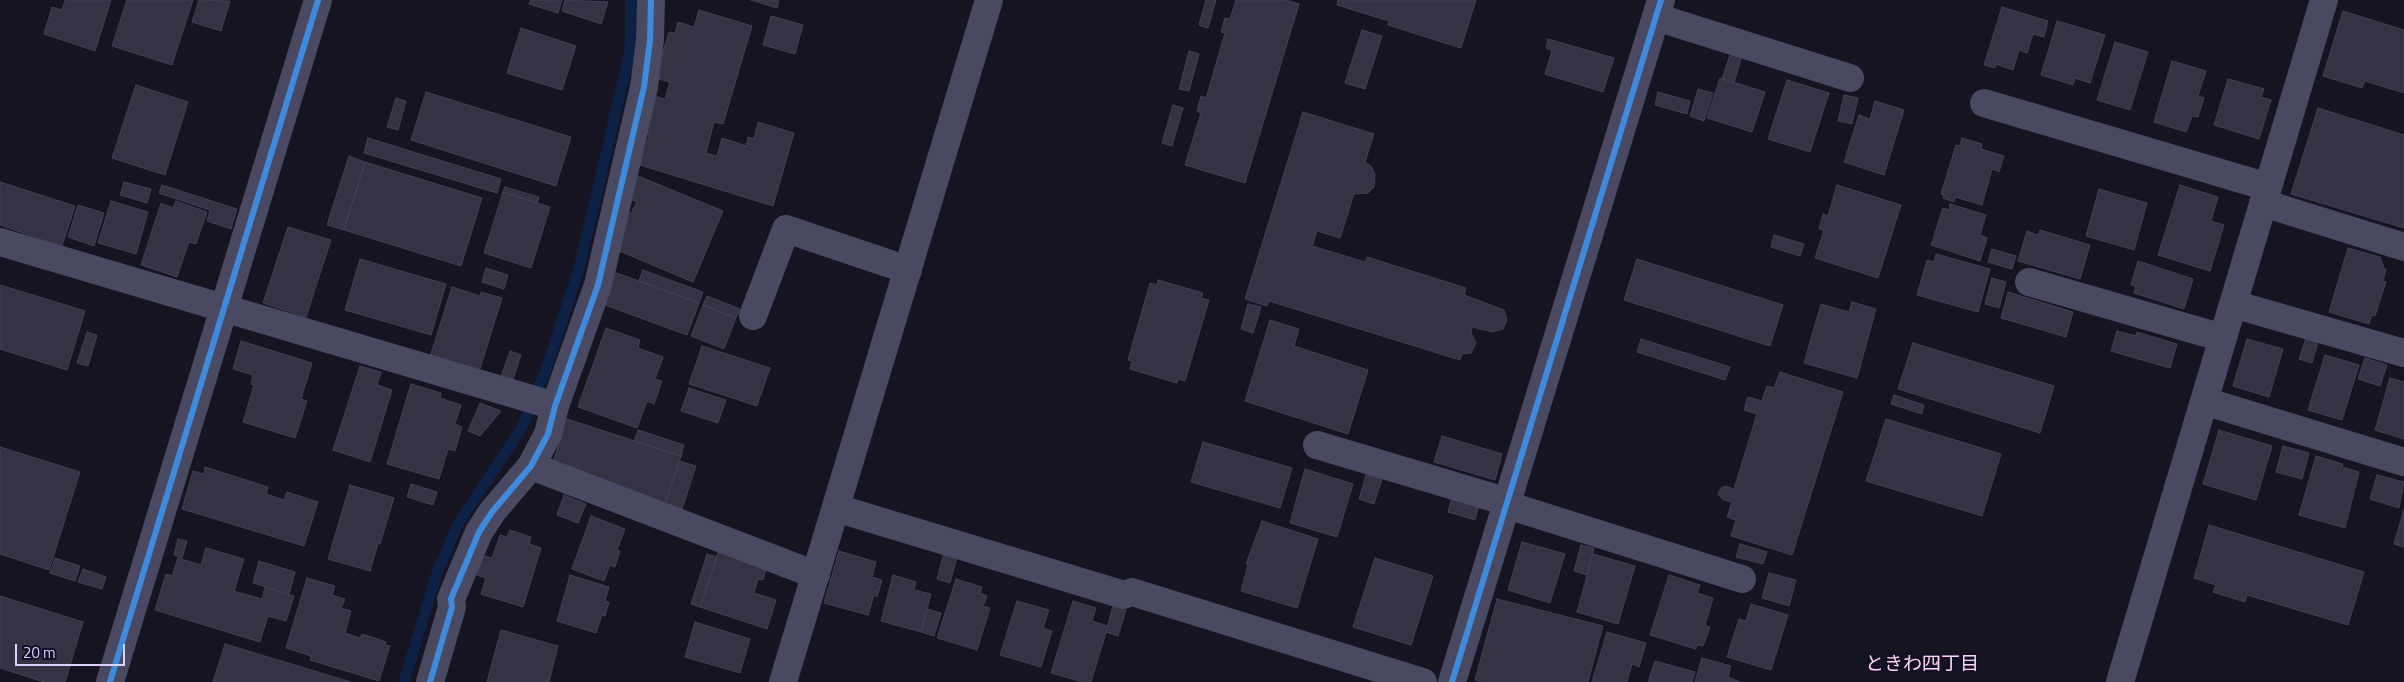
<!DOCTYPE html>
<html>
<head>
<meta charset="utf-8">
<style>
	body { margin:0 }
	#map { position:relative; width:2404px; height:682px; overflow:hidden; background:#161421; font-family:"Titillium Web",sans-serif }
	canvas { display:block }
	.scale { position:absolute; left:15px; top:644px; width:110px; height:22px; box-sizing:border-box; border:2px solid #d9d4ff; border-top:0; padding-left:6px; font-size:15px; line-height:18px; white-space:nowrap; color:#d9d4ff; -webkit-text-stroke:4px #130f26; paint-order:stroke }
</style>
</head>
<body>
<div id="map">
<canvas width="2404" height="682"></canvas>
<div class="scale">20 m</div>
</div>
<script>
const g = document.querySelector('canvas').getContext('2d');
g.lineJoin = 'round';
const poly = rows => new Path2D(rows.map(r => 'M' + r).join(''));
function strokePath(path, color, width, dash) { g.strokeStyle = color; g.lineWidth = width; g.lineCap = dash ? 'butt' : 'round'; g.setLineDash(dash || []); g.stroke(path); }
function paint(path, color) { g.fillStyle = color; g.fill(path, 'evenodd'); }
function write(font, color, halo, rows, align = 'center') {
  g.font = font + ' "Titillium Web","Noto Sans JP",sans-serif'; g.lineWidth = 5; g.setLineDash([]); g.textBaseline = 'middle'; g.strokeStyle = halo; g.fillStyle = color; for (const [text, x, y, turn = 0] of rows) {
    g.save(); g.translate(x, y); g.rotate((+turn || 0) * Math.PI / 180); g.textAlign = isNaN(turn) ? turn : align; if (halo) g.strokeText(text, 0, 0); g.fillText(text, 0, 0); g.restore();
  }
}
strokePath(poly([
	[404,682,437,573,458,524,521,429,545,373,579,269,630,51,631,0]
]), '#0d2144', 11);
const building = poly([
	[65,0,111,0,95,51,44,34,52,7,62,10,65,0],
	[127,0,193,0,172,65,112,46,127,0],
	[199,0,230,1,221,31,192,22,199,0],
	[531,0,562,0,558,13,529,4,531,0],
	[565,0,608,2,601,24,562,11,565,0],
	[751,0,779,0,777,8,751,0],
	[1206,0,1216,0,1208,28,1199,25,1206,0],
	[1236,0,1286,0,1299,4,1245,183,1185,165,1201,113,1197,111,1201,96,1206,98,1225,33,1221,32,1225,18,1230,19,1236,0],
	[1338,0,1476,0,1461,48,1388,25,1389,21,1337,5,1338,0],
	[2002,7,2048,21,2044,37,2033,34,2027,53,2019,50,2013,70,1996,64,1995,68,1984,65,2002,7],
	[699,10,752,26,723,124,714,122,706,153,717,156,722,138,746,146,748,137,754,139,758,122,794,133,773,206,640,165,649,135,643,133,654,96,665,99,670,82,655,78,669,32,675,33,678,22,694,27,699,10],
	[2343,11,2404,30,2404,93,2365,81,2362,88,2323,76,2343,11],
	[771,16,803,25,795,54,763,45,771,16],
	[2057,21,2105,35,2090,83,2075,78,2073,85,2041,75,2057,21],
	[521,28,576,46,562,90,507,73,521,28],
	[1362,30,1382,36,1365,89,1345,83,1362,30],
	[1548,39,1614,58,1603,92,1545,74,1552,51,1546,48,1548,39],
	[2115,42,2148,52,2130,110,2097,100,2115,42],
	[1189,51,1199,54,1189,91,1179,89,1189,51],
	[1731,52,1742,55,1734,83,1722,79,1731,52],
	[2172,61,2206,71,2198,96,2204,98,2198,117,2192,116,2186,132,2154,122,2172,61],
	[1720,78,1765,92,1752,132,1707,118,1720,78],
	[2228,79,2264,89,2261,97,2271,100,2259,139,2214,125,2228,79],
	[1787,80,1829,93,1810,152,1768,139,1787,80],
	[136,85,188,102,165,175,112,158,136,85],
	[1698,89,1713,93,1704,121,1690,116,1698,89],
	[426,92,571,137,556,186,411,140,426,92],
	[1658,92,1690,101,1687,114,1655,105,1658,92],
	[1844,95,1858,98,1852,124,1838,121,1844,95],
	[396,98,406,101,398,130,387,127,396,98],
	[1875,101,1904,110,1884,175,1844,162,1859,115,1870,119,1875,101],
	[1173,105,1183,108,1172,146,1162,143,1173,105],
	[2318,108,2404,135,2404,228,2291,194,2318,108],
	[1303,112,1374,134,1365,162,1371,166,1375,174,1374,187,1368,193,1354,194,1340,238,1317,231,1312,246,1365,262,1367,257,1466,288,1464,295,1504,310,1507,320,1503,329,1492,332,1472,327,1471,333,1476,343,1471,353,1462,354,1460,360,1269,301,1267,306,1245,299,1303,112],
	[368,138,501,179,497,193,364,153,368,138],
	[1962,138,1982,144,1981,149,2004,156,1999,172,1992,169,1982,205,1955,197,1954,202,1943,198,1944,195,1941,194,1956,145,1960,146,1962,138],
	[349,156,365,162,344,230,327,225,349,156],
	[365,162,482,198,461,266,344,230,365,162],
	[638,176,723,211,693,282,617,250,628,212,631,213,637,202,627,198,638,176],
	[0,182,75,206,62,246,0,225,0,182],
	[124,182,151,189,147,203,120,195,124,182],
	[162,185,237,209,231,229,207,221,210,210,159,193,162,185],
	[1837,185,1901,205,1878,278,1815,258,1824,230,1819,229,1823,214,1828,216,1837,185],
	[2180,185,2218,197,2211,221,2224,225,2210,271,2158,255,2180,185],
	[505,187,539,197,537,203,503,192,505,187],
	[2099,189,2147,203,2134,250,2086,236,2099,189],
	[503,192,550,207,531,268,484,253,503,192],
	[111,201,148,212,136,254,98,243,111,201],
	[176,201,207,212,196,244,189,242,177,277,141,265,161,203,173,208,176,201],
	[1950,204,1986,215,1980,235,1987,238,1980,261,1931,245,1943,208,1949,210,1950,204],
	[78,205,104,213,94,246,68,237,78,205],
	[288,227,331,240,306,317,263,303,288,227],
	[2040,230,2090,245,2080,279,2018,261,2027,231,2038,235,2040,230],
	[1774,235,1804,244,1800,256,1771,247,1774,235],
	[2348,248,2380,257,2384,268,2386,269,2383,281,2386,282,2375,316,2372,315,2369,324,2329,312,2348,248],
	[1992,249,2016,256,2012,269,1988,262,1992,249],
	[1936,254,1990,269,1978,312,1917,295,1927,260,1934,262,1936,254],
	[360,259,446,284,431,335,345,310,360,259],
	[1637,259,1783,305,1770,346,1624,300,1637,259],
	[2138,261,2193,279,2184,309,2134,293,2136,287,2131,285,2138,261],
	[486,268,508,275,504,289,482,282,486,268],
	[643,270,703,292,699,303,639,281,643,270],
	[614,272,699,303,687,335,605,305,614,272],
	[1992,278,2006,282,1999,308,1985,304,1992,278],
	[1158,280,1203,293,1201,298,1209,300,1185,381,1178,379,1177,383,1130,369,1132,361,1128,360,1150,283,1157,285,1158,280],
	[0,285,85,311,67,370,0,349,0,285],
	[452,287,480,296,481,292,502,298,479,372,430,357,452,287],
	[2008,292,2073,312,2066,337,2001,318,2008,292],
	[707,296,740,309,736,318,703,305,707,296],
	[1852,302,1876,309,1857,378,1804,363,1821,304,1849,312,1852,302],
	[1248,304,1261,307,1253,333,1241,329,1248,304],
	[703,305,736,318,724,349,691,336,703,305],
	[1270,320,1299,329,1294,346,1368,370,1348,434,1245,401,1270,320],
	[606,328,640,340,638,348,663,357,655,379,662,381,654,404,647,401,637,428,578,407,606,328],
	[2117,331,2136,336,2137,332,2177,344,2170,368,2111,351,2117,331],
	[87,332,97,335,88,366,77,363,87,332],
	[2306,338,2318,342,2312,363,2299,359,2306,338],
	[1641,339,1730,367,1725,380,1637,352,1641,339],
	[2247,339,2283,349,2269,397,2233,386,2247,339],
	[241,341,312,363,301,399,307,401,295,438,243,422,254,385,251,384,253,375,233,369,241,341],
	[1913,343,2054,386,2040,433,1898,389,1913,343],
	[702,346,770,368,757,406,689,384,702,346],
	[510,351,521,355,513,380,501,377,510,351],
	[2325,355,2359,365,2342,420,2308,410,2325,355],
	[2365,358,2387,365,2380,386,2358,379,2365,358],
	[360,366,381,372,377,385,392,390,370,462,333,450,360,366],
	[1780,372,1843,392,1792,555,1731,536,1736,520,1727,517,1732,502,1723,500,1718,494,1721,488,1725,486,1734,489,1757,414,1744,410,1748,397,1762,401,1767,386,1774,388,1780,372],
	[2390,378,2404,382,2404,439,2375,430,2390,378],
	[411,384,441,393,440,398,461,405,455,424,462,427,455,451,448,449,439,479,387,464,411,384],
	[689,388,726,400,718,423,681,411,689,388],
	[1894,395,1924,405,1922,414,1891,404,1894,395],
	[480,403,501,411,480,436,468,431,480,403],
	[567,419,681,456,665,503,552,465,567,419],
	[1886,419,2001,454,1982,516,1866,481,1886,419],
	[638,430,684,445,681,456,634,441,638,430],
	[2219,430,2272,446,2256,500,2203,484,2219,430],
	[1442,436,1502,454,1495,480,1434,462,1442,436],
	[1203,442,1292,468,1280,508,1191,482,1203,442],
	[2283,446,2309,453,2302,479,2276,472,2283,446],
	[0,447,80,472,49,570,0,554,0,447],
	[2316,456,2343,464,2342,467,2359,472,2345,528,2299,515,2316,456],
	[679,461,696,466,682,509,665,503,679,461],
	[205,467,268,487,266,494,284,500,287,492,318,502,304,546,182,509,193,471,204,474,205,467],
	[1305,469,1353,484,1337,537,1290,523,1305,469],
	[1366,475,1382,479,1374,504,1359,499,1366,475],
	[2377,475,2404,482,2399,508,2370,499,2377,475],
	[411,484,437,492,433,505,407,497,411,484],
	[350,485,394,498,380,544,378,543,370,571,328,559,350,485],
	[564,495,586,504,578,523,557,515,564,495],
	[1452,497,1479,505,1475,520,1448,512,1452,497],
	[2404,509,2404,547,2394,544,2404,509],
	[591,516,625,529,617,550,620,551,615,567,610,565,604,581,572,569,591,516],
	[1262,521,1318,539,1297,608,1241,591,1248,565,1246,564,1262,521],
	[2209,525,2364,572,2348,625,2247,595,2245,602,2213,592,2216,585,2194,578,2209,525],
	[510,530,531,537,529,544,541,548,523,607,481,594,486,578,477,575,484,556,492,558,500,535,507,537,510,530],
	[178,539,187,541,182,558,174,555,178,539],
	[1522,542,1565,554,1550,603,1508,590,1522,542],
	[1740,544,1767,552,1763,564,1736,557,1740,544],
	[1581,545,1594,548,1587,575,1574,571,1581,545],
	[206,548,244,559,234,591,262,599,265,587,294,596,286,621,268,616,260,642,155,610,166,574,172,576,178,558,201,565,206,548],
	[719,550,767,566,763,580,758,579,754,593,776,600,767,629,700,607,719,550],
	[839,551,876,562,872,577,882,580,877,597,874,595,868,615,824,603,839,551],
	[944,553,957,557,950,583,937,579,944,553],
	[707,554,717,557,700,607,691,604,707,554],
	[1593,554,1635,566,1618,624,1577,612,1593,554],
	[55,558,80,566,75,581,50,573,55,558],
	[1375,558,1433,576,1411,645,1353,627,1375,558],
	[259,561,295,572,289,594,253,583,259,561],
	[83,569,106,577,102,589,78,582,83,569],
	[1769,573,1796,580,1789,606,1762,598,1769,573],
	[570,575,609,587,605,601,609,602,605,616,602,615,596,633,557,621,570,575],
	[893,575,916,582,914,590,931,594,921,632,881,621,893,575],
	[1669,575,1700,585,1697,593,1713,598,1705,625,1710,627,1703,646,1697,645,1696,649,1650,635,1669,575],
	[307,578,335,586,332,595,345,599,341,608,351,611,345,633,360,638,362,634,386,642,385,645,390,646,379,681,310,660,311,656,286,648,307,578],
	[956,579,982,587,980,593,987,596,983,606,990,608,977,650,937,638,956,579],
	[0,596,83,622,65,682,44,682,0,668,0,596],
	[1497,599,1603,626,1588,682,1482,682,1475,680,1497,599],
	[1017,601,1049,610,1043,628,1052,631,1041,667,1000,655,1017,601],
	[1073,601,1096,608,1092,621,1108,626,1091,682,1082,682,1051,673,1073,601],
	[1751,604,1788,615,1771,670,1727,657,1739,619,1746,621,1751,604],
	[1113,606,1126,610,1118,636,1106,632,1113,606],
	[927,609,941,613,934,636,921,632,927,609],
	[695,622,750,639,740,673,685,657,695,622],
	[501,630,558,646,549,682,487,682,501,630],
	[1607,632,1646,643,1639,667,1632,664,1627,682,1592,682,1607,632],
	[225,644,351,682,213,682,225,644],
	[1702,658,1731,666,1728,677,1740,682,1695,682,1702,658],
	[1655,661,1695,672,1692,682,1648,682,1655,661]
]);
paint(building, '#343243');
strokePath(building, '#433f54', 1);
strokePath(poly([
	[1656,17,1850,78],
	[1984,103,2268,187],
	[2263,203,2404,247],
	[0,242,555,406],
	[2029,282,2223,338],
	[2233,304,2404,353],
	[753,316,786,229,908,270],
	[2204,401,2404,462],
	[1317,445,1508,502],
	[531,466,816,575],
	[1507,505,1742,579],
	[836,508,1124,595,1132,592,1423,682],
	[110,682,318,0],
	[430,682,452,607,451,599,461,575,479,532,492,512,531,466,548,434,555,406,598,285,644,87,650,40,651,0],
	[783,682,989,0],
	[1452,682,1661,0],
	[2120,682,2324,0]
]), '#4a4962', 28);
strokePath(poly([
	[110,682,318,0],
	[430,682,452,607,451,599,461,575,479,532,492,512,531,466,548,434,555,406,598,285,644,87,650,40,651,0],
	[1452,682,1661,0]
]), '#408adc', 6);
write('19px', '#ffd6f0', '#130f26', [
	["ときわ四丁目",1922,665]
]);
</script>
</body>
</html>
